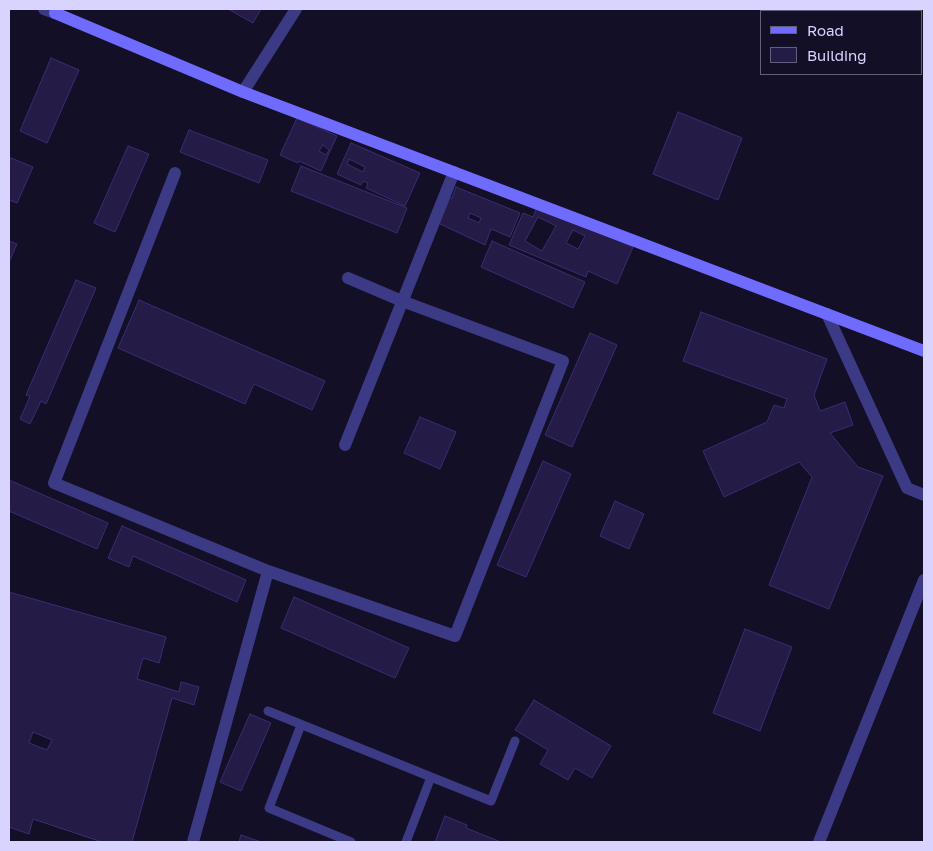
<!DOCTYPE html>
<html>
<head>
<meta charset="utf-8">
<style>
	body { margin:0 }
	#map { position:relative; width:933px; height:851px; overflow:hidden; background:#130f26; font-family:"Golos Text",sans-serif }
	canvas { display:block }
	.frame { position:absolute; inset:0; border:10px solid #d9d4ff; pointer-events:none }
	.legend { position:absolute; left:760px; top:10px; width:162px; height:65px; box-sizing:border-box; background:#130f26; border:1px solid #625e7d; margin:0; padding:6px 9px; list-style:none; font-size:15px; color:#d9d4ff }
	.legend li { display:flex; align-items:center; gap:10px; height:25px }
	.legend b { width:25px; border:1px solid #625e7d }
</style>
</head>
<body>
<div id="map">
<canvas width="933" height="851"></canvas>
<div class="frame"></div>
<ul class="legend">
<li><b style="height:6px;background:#6f6bff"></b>Road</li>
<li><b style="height:14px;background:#241b47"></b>Building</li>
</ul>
</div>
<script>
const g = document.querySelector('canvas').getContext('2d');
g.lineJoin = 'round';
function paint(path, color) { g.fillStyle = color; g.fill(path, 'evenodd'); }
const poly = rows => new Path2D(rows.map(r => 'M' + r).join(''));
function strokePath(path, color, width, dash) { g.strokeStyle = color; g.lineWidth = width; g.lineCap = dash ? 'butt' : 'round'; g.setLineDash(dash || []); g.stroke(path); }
const building = poly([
	[228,9,261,9,253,23,228,9],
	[51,58,79,70,47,143,20,131,51,58],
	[678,112,742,138,718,200,653,174,678,112],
	[297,118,337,136,321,171,299,161,298,163,280,155,297,118],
	[323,145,329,150,326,155,319,151,323,145],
	[189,130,268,160,259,183,180,152,189,130],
	[351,143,420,173,405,206,366,188,368,183,363,181,361,185,337,174,351,143],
	[349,159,365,167,363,172,347,164,349,159],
	[128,146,149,154,115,232,94,223,128,146],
	[11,158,33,167,17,203,9,200,9,163,11,158],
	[301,166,407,208,397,233,291,191,301,166],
	[456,187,520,213,510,237,491,229,485,245,438,223,448,197,452,198,456,187],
	[470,213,481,218,479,223,468,218,470,213],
	[537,207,633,247,617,284,588,271,586,277,509,245,523,213,533,217,537,207],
	[538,217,556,226,542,251,525,241,538,217],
	[573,230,585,236,578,249,566,243,573,230],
	[9,241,17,244,10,260,9,259,9,241],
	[492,241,585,282,573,308,481,267,492,241],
	[76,280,96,288,46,404,41,401,30,424,20,419,30,396,26,395,76,280],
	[139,300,325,381,312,410,254,384,245,404,118,348,139,300],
	[701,312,827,359,814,395,820,411,845,402,853,425,830,433,858,467,883,476,829,609,769,585,812,477,799,462,724,497,703,451,767,422,774,405,784,408,787,399,683,361,701,312],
	[590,333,617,345,572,447,545,435,590,333],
	[420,417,456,432,440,469,404,453,420,417],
	[543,461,571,474,526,577,497,565,543,461],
	[9,480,108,523,97,549,9,511,9,480],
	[615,501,644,514,629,549,600,536,615,501],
	[122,526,246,580,237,602,133,556,129,567,108,558,122,526],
	[9,592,166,637,159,663,143,658,137,679,179,692,181,682,199,687,194,705,172,698,132,842,102,842,33,819,29,834,9,827,9,592],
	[33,732,52,740,47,750,29,743,33,732],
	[294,597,409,648,395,678,281,628,294,597],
	[745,629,792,647,760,731,713,713,745,629],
	[534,700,611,746,592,778,575,768,568,780,540,764,548,750,515,730,534,700],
	[250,714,271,723,241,791,220,782,250,714],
	[445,816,467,825,466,828,501,842,435,842,445,816],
	[241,835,261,842,239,842,241,835]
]);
paint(building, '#241b47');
strokePath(building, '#3b2d73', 1);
strokePath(poly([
	[268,711,431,777],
	[301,725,269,808,351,842],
	[406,842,431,777,491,801,515,741]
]), '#3d3a85', 9);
strokePath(poly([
	[44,9,55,13,58,9],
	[243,92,296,9],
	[175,173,54,483,268,571,455,636,563,361,402,301,348,278],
	[827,314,907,488,924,495],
	[345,445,454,172],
	[193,842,268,571],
	[819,842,924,580]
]), '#3d3a85', 12);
strokePath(poly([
	[55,13,243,92,924,351]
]), '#6f6bff', 12);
</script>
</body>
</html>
